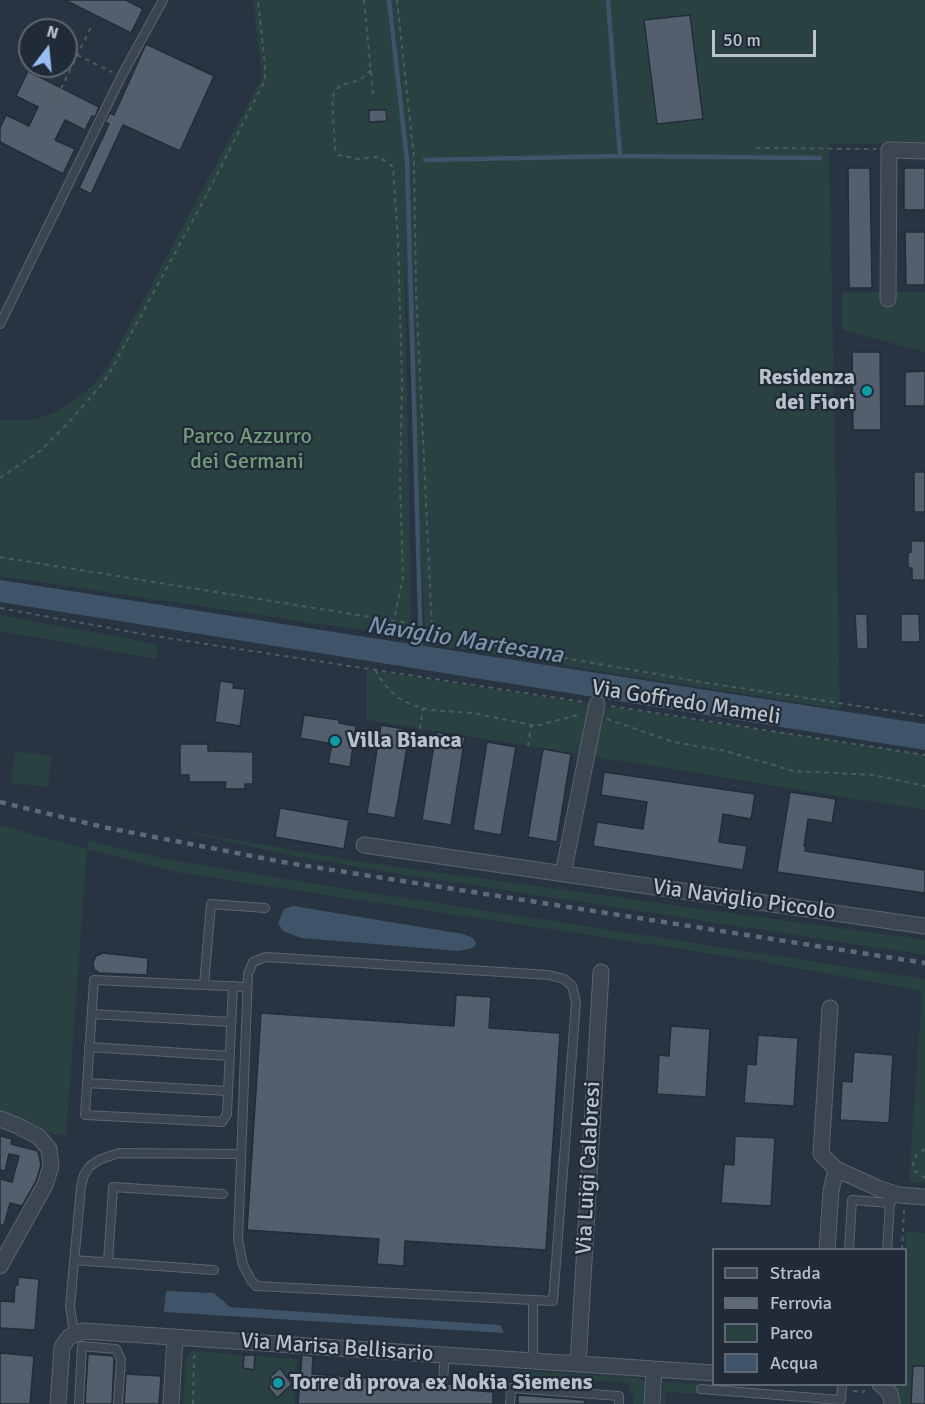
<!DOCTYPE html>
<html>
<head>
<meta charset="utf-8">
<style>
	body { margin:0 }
	#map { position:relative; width:925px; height:1404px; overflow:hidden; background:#283441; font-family:Signika,sans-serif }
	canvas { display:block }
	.legend { position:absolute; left:712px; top:1248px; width:195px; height:138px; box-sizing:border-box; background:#212b37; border:2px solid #5e6772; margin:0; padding:8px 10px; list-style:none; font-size:18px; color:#b9c1cb }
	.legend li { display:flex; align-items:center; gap:12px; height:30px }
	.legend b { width:30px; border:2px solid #5e6772 }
	.north { position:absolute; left:18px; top:18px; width:60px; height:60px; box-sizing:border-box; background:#212b37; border:2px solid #5e6772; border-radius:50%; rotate:16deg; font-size:16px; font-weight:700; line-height:24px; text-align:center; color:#b9c1cb }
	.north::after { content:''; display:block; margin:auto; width:21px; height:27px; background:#97bef3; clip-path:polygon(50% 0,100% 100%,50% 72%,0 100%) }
	.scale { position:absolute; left:712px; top:30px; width:104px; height:27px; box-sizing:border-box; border:3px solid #b9c1cb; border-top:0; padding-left:8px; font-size:18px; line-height:21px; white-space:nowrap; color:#b9c1cb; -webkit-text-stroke:4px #212b37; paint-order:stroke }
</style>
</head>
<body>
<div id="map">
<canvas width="925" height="1404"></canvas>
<ul class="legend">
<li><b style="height:8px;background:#3c4651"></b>Strada</li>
<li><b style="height:8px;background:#5f6a78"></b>Ferrovia</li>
<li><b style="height:16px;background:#2a4142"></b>Parco</li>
<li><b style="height:16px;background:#3f5369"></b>Acqua</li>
</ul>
<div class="north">N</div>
<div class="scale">50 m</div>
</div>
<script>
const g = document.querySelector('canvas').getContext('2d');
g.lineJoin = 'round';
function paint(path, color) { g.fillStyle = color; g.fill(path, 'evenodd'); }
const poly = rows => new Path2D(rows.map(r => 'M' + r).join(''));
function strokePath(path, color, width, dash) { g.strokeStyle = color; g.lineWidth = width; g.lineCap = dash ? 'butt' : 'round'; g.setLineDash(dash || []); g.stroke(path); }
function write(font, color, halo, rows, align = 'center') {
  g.font = font + ' Signika,sans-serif'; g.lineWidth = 4.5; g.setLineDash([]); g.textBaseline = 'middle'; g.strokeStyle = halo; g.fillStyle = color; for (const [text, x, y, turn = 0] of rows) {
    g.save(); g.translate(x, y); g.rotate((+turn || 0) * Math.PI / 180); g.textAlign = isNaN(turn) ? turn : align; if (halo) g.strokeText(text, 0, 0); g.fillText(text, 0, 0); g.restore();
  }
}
paint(poly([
	[253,0,387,0,393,58,390,0,925,0,925,143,829,144,840,709,426,644,404,248,412,638,0,576,0,420,33,420,54,413,81,396,98,380,107,368,262,78],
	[842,292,925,292,925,352,842,330],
	[0,615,157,644,157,659,0,631],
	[367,670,925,755,925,810,367,720],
	[15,751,52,756,48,787,11,783],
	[0,825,86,849,89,841,170,860,302,882,925,979,925,1183,909,1182,922,991,752,960,175,872,87,849,66,1136,0,1123],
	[168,828,356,861,925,940,925,955,413,876,289,855],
	[906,1232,925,1233,925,1404,897,1404,897,1385,906,1384],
	[192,1351,297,1359,295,1404,183,1404,186,1357],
	[512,1370,640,1378,644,1380,643,1404,633,1404,633,1395,630,1394,630,1383,512,1375],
	[663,1382,699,1384,698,1394,666,1392,665,1404,661,1404]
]), '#2a4142');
paint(poly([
	[0,580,925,724,925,750,0,602],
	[293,906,463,934,473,938,476,943,475,947,459,951,301,938,283,931,278,923,284,909],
	[166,1291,214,1293,230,1307,500,1325,504,1333,164,1312]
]), '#3f5369');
strokePath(poly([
	[389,0,407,160,421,650],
	[608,0,620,156],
	[425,160,620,156,820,158]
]), '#3f5369', 4.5);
const building = poly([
	[65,0,126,0,143,9,131,33,65,0],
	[690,15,703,119,657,124,644,20,690,15],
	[146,44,214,76,180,151,123,125,91,194,79,188,109,124,105,122,110,113,114,115,146,44],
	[28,71,99,107,95,117,92,116,85,130,65,120,55,140,75,149,63,174,0,142,0,128,6,115,29,126,38,107,16,96,28,71],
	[369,110,386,110,387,121,369,122,369,110],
	[848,168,870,168,872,288,849,288,848,168],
	[904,168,925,168,925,210,904,210,904,168],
	[905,232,925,232,925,285,906,285,905,232],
	[852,352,880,352,881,430,853,430,852,352],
	[925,371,925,406,905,406,905,372,925,371],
	[914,472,925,472,925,512,914,512,914,472],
	[911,541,925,541,925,580,912,580,912,568,908,568,908,553,911,552,911,541],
	[855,614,867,614,868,649,857,649,855,614],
	[901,614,919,614,920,642,901,642,901,614],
	[220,681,234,683,233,688,245,689,240,726,215,722,220,681],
	[304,715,339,720,339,723,356,726,350,767,328,763,332,744,300,738,304,715],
	[381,725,410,730,395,818,367,813,381,725],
	[436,732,465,737,451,825,422,820,436,732],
	[487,742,516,747,501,835,473,830,487,742],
	[180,744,208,744,208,751,253,752,253,784,245,784,245,789,225,789,226,782,189,782,189,775,180,775,180,744],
	[543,749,571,754,557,842,528,837,543,749],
	[604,772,755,794,751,819,723,814,719,842,747,846,743,870,593,846,597,822,643,829,647,802,601,795,604,772],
	[790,792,836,799,832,823,808,819,804,846,806,846,805,851,925,870,925,893,777,872,790,792],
	[280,808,349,820,344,849,275,837,280,808],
	[103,953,148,958,147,975,99,973,94,969,93,962,96,956,103,953],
	[456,995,491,997,489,1028,560,1033,546,1250,405,1241,404,1266,377,1264,379,1239,247,1230,261,1013,454,1026,456,995],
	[671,1026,710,1029,706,1097,657,1094,659,1055,669,1056,671,1026],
	[758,1035,798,1038,794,1106,744,1103,747,1064,756,1065,758,1035],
	[854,1052,893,1055,889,1123,840,1120,842,1081,852,1082,854,1052],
	[0,1136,12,1139,11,1144,38,1151,41,1165,36,1181,22,1206,10,1203,4,1225,0,1225,0,1179,12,1182,19,1156,9,1154,5,1171,0,1170,0,1136],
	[735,1136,775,1138,771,1206,721,1203,724,1164,734,1165,735,1136],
	[18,1277,39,1279,35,1330,0,1328,0,1301,14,1302,15,1285,18,1285,18,1277],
	[0,1353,34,1356,30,1404,0,1404,0,1353],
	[88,1354,113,1356,114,1359,112,1404,85,1404,88,1354],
	[244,1355,255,1355,254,1370,243,1368,244,1355],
	[302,1355,313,1356,312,1374,438,1383,443,1386,448,1384,468,1385,467,1390,493,1392,493,1404,298,1404,302,1355],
	[913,1366,925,1366,925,1404,911,1404,913,1366],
	[280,1368,292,1384,277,1398,269,1388,271,1376,280,1368],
	[126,1374,161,1376,159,1404,124,1404,126,1374],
	[518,1395,585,1400,585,1404,518,1404,518,1395]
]);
paint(building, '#545f6e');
strokePath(building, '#232d39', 1.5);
const lane = poly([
	[0,324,121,77,163,0],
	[266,957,549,975,564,979,572,986,576,1002,553,1301,256,1286,251,1280,243,1265,238,1239,248,974,253,962,266,957],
	[204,985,211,904,265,908],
	[233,986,227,1114,222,1122,85,1115,94,980,247,987],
	[92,1014,231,1022],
	[89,1047,230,1056],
	[87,1083,228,1091],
	[849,1250,852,1200,890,1203],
	[887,1250,890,1203,893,1200],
	[74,1260,214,1270],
	[108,1262,113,1187,223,1194],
	[74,1333,70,1306,81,1187,84,1175,90,1166,101,1159,119,1153,241,1154],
	[533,1361,533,1300],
	[443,1380,445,1355],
	[701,1389,841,1400,842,1384],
	[79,1404,82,1346,116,1349,121,1359,118,1404],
	[510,1404,511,1388,619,1396,619,1404]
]);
const street = poly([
	[888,299,889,150,925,151],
	[364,845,925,926],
	[563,874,597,704],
	[830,1008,821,1154,836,1169,880,1189,899,1195,925,1197],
	[0,1119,18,1126,39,1137,49,1149,51,1166,45,1185,0,1266],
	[827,1250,831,1191,836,1169],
	[578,1364,601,972],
	[880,1384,890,1393,892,1404],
	[58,1404,62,1347,69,1337,83,1331,714,1373],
	[171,1404,175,1337],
	[652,1404,654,1369]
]);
strokePath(lane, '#5a646f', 10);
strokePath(street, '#5a646f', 17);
strokePath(poly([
	[364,0,373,94],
	[397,0,414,158,416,292,432,628,436,632,456,639,707,683,925,716],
	[77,55,112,72],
	[371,70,360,80,341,85,335,91,332,99,335,149,338,155,358,159,376,157,386,161,393,167,398,240,402,382,400,483,403,577,394,621],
	[53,105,91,27],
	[756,148,876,149],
	[0,478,40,451,70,421,102,384,110,372,205,198,265,80,265,66,258,0],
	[0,557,407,623],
	[0,608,154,636,584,702],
	[375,670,384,684,397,697,412,705,430,710,473,713,536,726,581,714],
	[611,706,925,755],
	[607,719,673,742,726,751,793,771,874,775,925,786],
	[420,729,423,708],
	[528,746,531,725],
	[925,1149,917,1154,913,1162,914,1170,925,1178],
	[902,1250,904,1210],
	[853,1391,864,1392,865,1384],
	[193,1404,194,1357,197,1353]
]), '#495d5f', 2, [4.5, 4.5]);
strokePath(lane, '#3c4651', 8);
strokePath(street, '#3c4651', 15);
strokePath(poly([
	[0,802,103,827,288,863,925,963]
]), '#5f6a78', 4.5, [6, 6]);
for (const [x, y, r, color] of [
	[867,391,6,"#0f9aa8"],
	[335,741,6,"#0f9aa8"],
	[278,1383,6,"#0f9aa8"]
]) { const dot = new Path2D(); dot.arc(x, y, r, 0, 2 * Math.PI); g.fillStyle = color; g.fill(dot); strokePath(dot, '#212b37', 2); }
write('bold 22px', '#b9c1cb', '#212b37', [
	["Residenza",855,378,"right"],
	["dei Fiori",855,403,"right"],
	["Villa Bianca",347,741],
	["Torre di prova ex Nokia Siemens",290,1383]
], 'left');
write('22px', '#729b7a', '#212b37', [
	["Parco Azzurro",247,437],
	["dei Germani",247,462]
]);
write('22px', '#b9c1cb', '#212b37', [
	["Via Goffredo Mameli",686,703,9],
	["Via Naviglio Piccolo",744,900,8],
	["Via Luigi Calabresi",589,1168,-87],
	["Via Marisa Bellisario",337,1348,4]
]);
write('italic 24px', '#7c93ac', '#212b37', [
	["Naviglio Martesana",465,641,9]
]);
</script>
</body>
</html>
